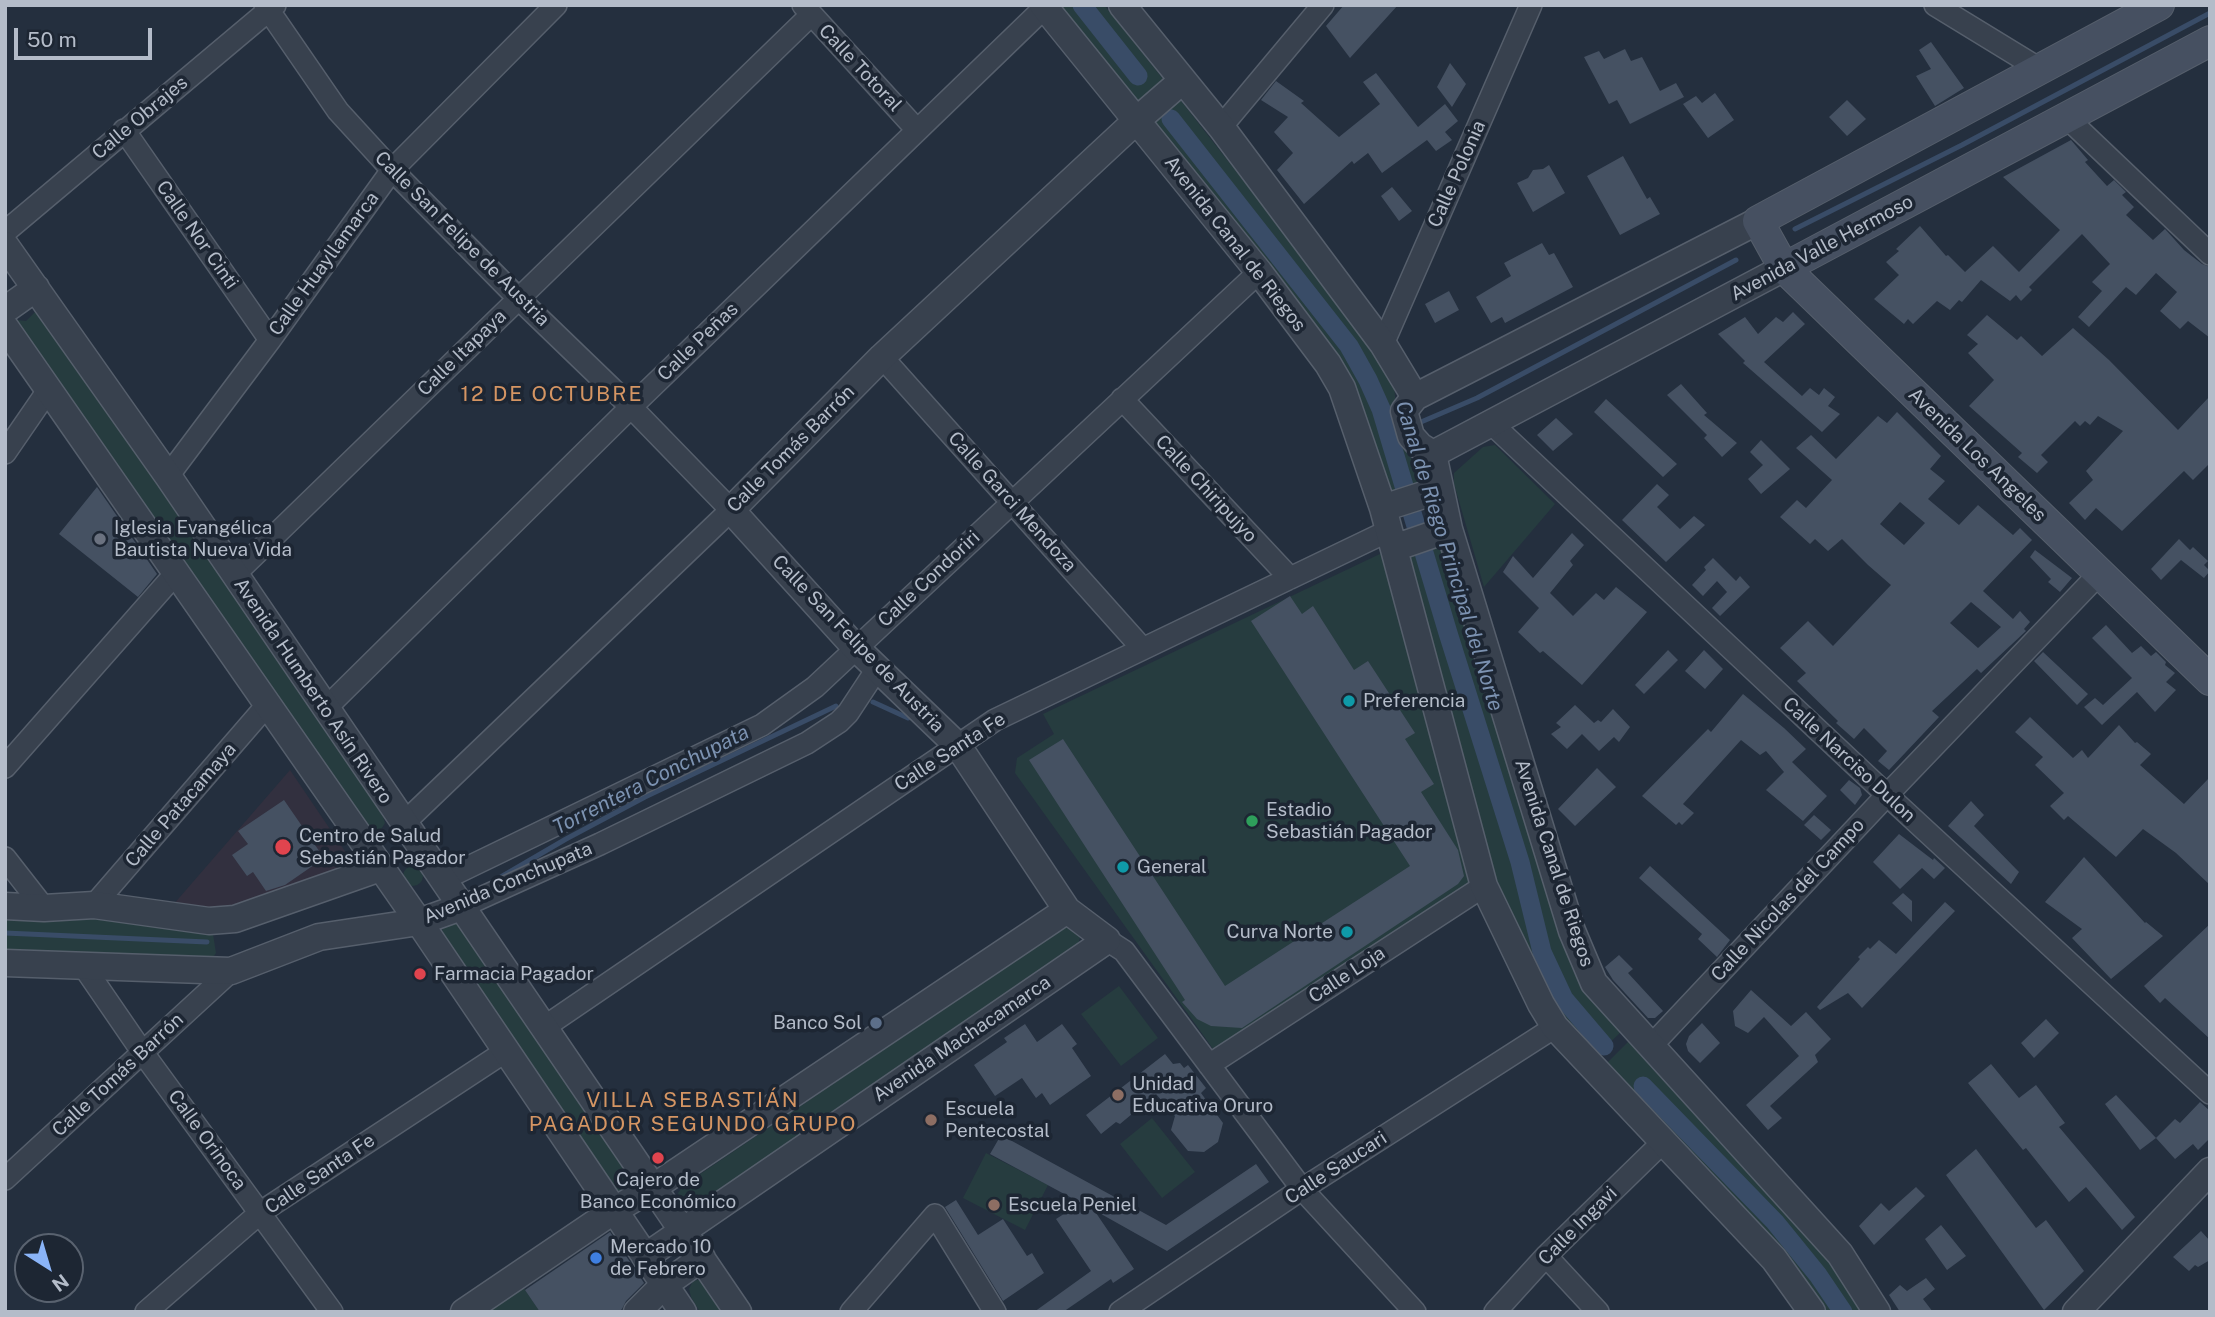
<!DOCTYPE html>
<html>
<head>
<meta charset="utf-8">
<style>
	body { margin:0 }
	#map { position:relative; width:2215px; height:1317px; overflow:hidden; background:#242f3e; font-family:"Public Sans",sans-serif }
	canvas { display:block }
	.frame { position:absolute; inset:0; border:7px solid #b4bcc9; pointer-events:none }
	.north { position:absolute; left:14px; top:1233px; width:70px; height:70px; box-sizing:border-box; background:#1d2633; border:2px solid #59626f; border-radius:50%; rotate:143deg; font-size:19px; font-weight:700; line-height:28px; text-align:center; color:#b4bcc9 }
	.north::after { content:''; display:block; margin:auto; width:24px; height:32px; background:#8ab4f8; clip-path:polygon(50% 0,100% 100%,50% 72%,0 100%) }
	.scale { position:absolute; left:14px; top:28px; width:138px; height:32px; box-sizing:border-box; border:4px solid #b4bcc9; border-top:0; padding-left:9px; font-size:21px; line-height:24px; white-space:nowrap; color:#b4bcc9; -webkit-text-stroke:5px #1d2633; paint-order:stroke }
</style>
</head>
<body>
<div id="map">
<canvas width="2215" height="1317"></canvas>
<div class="frame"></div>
<div class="north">N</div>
<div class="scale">50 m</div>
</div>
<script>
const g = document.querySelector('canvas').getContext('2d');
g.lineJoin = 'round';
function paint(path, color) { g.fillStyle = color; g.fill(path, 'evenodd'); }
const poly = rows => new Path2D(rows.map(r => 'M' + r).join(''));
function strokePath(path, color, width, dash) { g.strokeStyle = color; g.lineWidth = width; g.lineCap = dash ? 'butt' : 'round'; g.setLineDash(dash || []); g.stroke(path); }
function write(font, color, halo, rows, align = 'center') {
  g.font = font + ' "Public Sans",sans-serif'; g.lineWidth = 7; g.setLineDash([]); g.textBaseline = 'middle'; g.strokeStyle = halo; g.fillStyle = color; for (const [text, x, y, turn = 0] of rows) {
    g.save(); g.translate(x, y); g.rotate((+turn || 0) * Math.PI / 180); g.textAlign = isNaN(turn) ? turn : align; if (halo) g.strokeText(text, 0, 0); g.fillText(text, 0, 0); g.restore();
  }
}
paint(poly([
	[290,770,353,863,269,896,227,909,173,905]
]), '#32303f');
paint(poly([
	[1056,5,1104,5,1163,79,1136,103],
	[1178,97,1364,335,1394,386,1397,415,1420,486,1387,496,1354,389,1152,121],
	[36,311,118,423,382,814,385,823,380,831,370,833,16,320,26,321],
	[1495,445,1555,504,1484,587,1454,484,1454,473,1483,447],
	[1441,541,1574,973,1595,1003,1621,1032,1594,1058,1540,985,1494,875,1405,554],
	[1382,553,1472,882,1216,1053,1015,773,1017,758,1054,734,1043,714],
	'403 876a10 10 0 1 1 20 0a10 10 0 1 1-20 0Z',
	[80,912,213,934,216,953,211,960,5,957,5,914],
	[455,920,636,1184,623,1194,615,1189,442,934,443,925],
	[1071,927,1078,932,1080,937,1078,946,697,1206,688,1207,680,1202,678,1193,684,1185,1062,929],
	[1119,986,1158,1038,1121,1066,1081,1014],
	[1633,1037,1836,1262,1868,1312,1824,1312,1605,1065],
	[1152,1118,1195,1172,1162,1198,1120,1144],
	[986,1153,1048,1185,1025,1230,963,1198],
	[702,1279,728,1312,700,1312,691,1297,689,1289,693,1281],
	[522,1285,540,1312,486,1312]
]), '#263c3f');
strokePath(poly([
	[1795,229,1962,145,2210,13],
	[1421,422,1477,398,1736,260],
	[873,702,908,718],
	[494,881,566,839,645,797,836,706],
	[5,933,207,942]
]), '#394c67', 5);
strokePath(poly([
	[1082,5,1138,76],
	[1171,119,1349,346,1368,380,1381,409,1448,633,1520,862,1542,952,1564,999,1604,1046],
	[1643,1086,1775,1222,1818,1275,1843,1312]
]), '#394c67', 19);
paint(poly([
	[1344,5,1398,5,1350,58,1326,26],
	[1931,42,1964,88,1935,106,1916,76,1931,69,1919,50],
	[1625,49,1631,61,1642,57,1660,91,1676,83,1684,97,1630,124,1617,100,1609,104,1584,57,1599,51,1604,59],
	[1450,63,1466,84,1452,107,1437,87],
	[1376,73,1418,127,1445,104,1458,121,1445,132,1452,140,1436,151,1427,140,1382,173,1368,153,1354,164,1352,161,1304,204,1277,170,1293,153,1274,132,1288,117,1261,100,1276,81,1304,101,1301,103,1339,137,1380,104,1363,82],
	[1715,93,1734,120,1708,138,1683,104,1696,96,1702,103],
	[1847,100,1866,119,1847,136,1829,117],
	[2071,140,2088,160,2085,162,2107,186,2114,180,2126,192,2122,195,2134,207,2126,215,2153,240,2165,229,2184,250,2202,264,2210,267,2210,338,2188,321,2180,329,2160,311,2177,292,2156,273,2136,295,2126,287,2089,327,2078,317,2102,291,2092,282,2110,264,2082,234,2029,287,2032,290,2021,301,2016,295,2010,301,1981,280,1962,302,1959,300,1950,310,1937,301,1913,324,1908,319,1904,324,1874,299,1899,275,1886,262,1899,251,1896,249,1920,226,1946,256,1948,255,1965,272,1993,246,2019,272,2060,230,2003,177],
	[1623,156,1647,199,1650,197,1660,214,1620,235,1587,176],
	[1549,165,1565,193,1533,212,1517,183,1528,178,1533,170,1543,169],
	[1392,187,1412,211,1399,221,1381,196],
	[1542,243,1549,255,1554,253,1573,287,1505,323,1502,317,1491,323,1476,297,1511,276,1504,263],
	[1449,291,1459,310,1435,323,1425,304],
	[1793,312,1805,324,1764,362,1802,396,1810,388,1819,395,1824,388,1835,397,1828,406,1840,414,1822,432,1743,363,1745,361,1718,334,1745,317,1758,334,1776,317,1783,322],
	[1987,315,2017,340,2021,336,2042,356,2073,328,2109,360,2178,430,2210,396,2210,463,2193,480,2184,471,2122,531,2096,508,2085,520,2069,503,2093,480,2086,471,2123,431,2098,416,2090,425,2085,421,2080,426,2075,421,2041,455,2048,462,2037,473,2018,457,2022,453,1969,406,1994,380,1968,353,1978,344,1967,335],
	[1681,384,1707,413,1704,415,1737,443,1722,457,1704,438,1707,435,1667,395],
	[1606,399,1677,464,1663,477,1594,412],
	[1897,412,1941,456,1930,469,1945,481,1928,499,1959,525,1978,505,2013,535,2020,528,2032,540,1983,591,2013,619,2020,611,2030,622,2024,629,2026,631,1981,673,1977,669,1932,711,1939,717,1889,770,1878,761,1887,751,1864,728,1854,739,1836,723,1838,721,1797,681,1806,673,1780,648,1808,621,1833,646,1891,585,1868,565,1842,539,1828,551,1815,539,1810,544,1780,517,1797,500,1806,508,1832,480,1796,448,1811,435,1836,459,1878,416,1887,423],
	[1900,502,1925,523,1904,545,1880,524],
	[1971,602,2001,627,1978,648,1950,623],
	[1556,418,1573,434,1553,451,1537,435],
	[1761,440,1790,469,1761,494,1748,479,1763,465,1750,452],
	[1657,484,1669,495,1657,507,1680,529,1694,516,1705,525,1666,562,1622,520],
	[97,487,157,574,138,597,59,534],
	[1572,533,1584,545,1570,561,1573,565,1550,593,1573,616,1596,593,1604,600,1616,587,1647,612,1582,685,1543,651,1540,653,1518,632,1539,608,1503,572,1513,556,1533,578],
	[2179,539,2190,550,2193,547,2208,561,2204,565,2210,571,2204,578,2181,560,2161,580,2151,569],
	[2035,550,2072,578,2060,592,2048,582,2051,579,2030,557],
	[1713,558,1736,581,1740,576,1750,587,1720,616,1712,608,1727,592,1717,581,1703,596,1692,585,1706,570,1704,567],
	[1290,596,1302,614,1313,606,1354,670,1368,661,1415,733,1405,739,1434,784,1421,792,1458,850,1464,876,1458,884,1242,1028,1211,1026,1197,1019,1182,1002,1185,1000,1029,760,1063,739,1225,986,1410,866,1251,621],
	[2106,625,2132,653,2141,646,2151,656,2156,652,2166,662,2165,665,2175,673,2166,682,2176,690,2155,712,2137,692,2102,725,2084,707,2095,698,2103,705,2132,678,2092,638],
	[1668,650,1678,660,1644,694,1635,685],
	[1704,650,1723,669,1705,689,1685,671],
	[2043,652,2088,694,2077,705,2034,661],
	[1743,694,1784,728,1806,749,1792,762,1827,796,1803,821,1766,790,1784,772,1766,751,1760,755,1741,740,1683,804,1694,813,1682,825,1679,822,1676,825,1642,796,1708,729,1711,732],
	[1575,705,1594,723,1598,720,1601,722,1613,709,1630,727,1619,742,1614,737,1599,751,1582,734,1567,749,1551,734,1561,727,1556,723],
	[2030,717,2073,758,2082,750,2088,758,2119,725,2135,743,2137,742,2151,754,2140,765,2184,804,2210,777,2210,885,2176,853,2143,829,2116,857,2068,816,2064,820,2050,806,2064,793,2035,765,2043,757,2015,732],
	[1597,768,1616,787,1575,826,1558,809],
	[1849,780,1860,788,1862,795,1855,805,1840,790],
	[284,800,324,858,285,885,266,891,253,872,247,876,232,855,248,844,238,831],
	[1971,801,1984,815,1974,826,2019,872,2011,884,1948,826],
	[1814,815,1831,830,1821,840,1804,825],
	[1899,834,1933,860,1934,858,1945,868,1934,879,1922,868,1900,889,1873,862],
	[2084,857,2145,923,2146,922,2163,936,2111,979,2072,938,2082,929,2045,902],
	[1650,866,1730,940,1717,957,1698,939,1702,934,1639,878],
	[1903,893,1912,901,1912,922,1892,903],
	[1945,902,1955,911,1862,1008,1848,993,1820,1010,1817,1007,1860,959,1858,957,1868,947,1870,949,1879,940,1896,954],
	[2210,924,2210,1039,2165,998,2160,1003,2144,986],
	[1619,955,1633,969,1628,973,1663,1011,1655,1018,1648,1018,1613,980,1605,967],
	[1751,990,1791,1026,1806,1012,1831,1039,1815,1055,1818,1062,1770,1106,1782,1118,1768,1130,1746,1105,1799,1056,1764,1017,1748,1033,1735,1026,1733,1011],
	[2046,1019,2059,1033,2034,1058,2021,1043],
	[1702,1023,1720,1043,1700,1063,1688,1051,1686,1044,1689,1036],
	[1025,1024,1037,1042,1062,1024,1077,1044,1072,1048,1091,1076,1050,1105,1042,1093,1036,1098,1022,1078,995,1096,974,1065,1007,1042,1004,1038],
	[1165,1054,1173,1064,1180,1063,1184,1068,1188,1065,1206,1088,1201,1093,1223,1123,1218,1142,1204,1152,1188,1151,1171,1130,1175,1116,1156,1094,1120,1124,1116,1122,1101,1134,1086,1115],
	[1991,1064,2019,1098,2036,1085,2065,1123,2059,1127,2135,1217,2122,1230,2086,1187,2069,1202,2026,1148,2023,1150,1968,1083],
	[2116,1095,2156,1138,2140,1150,2105,1104],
	[2200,1102,2210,1111,2210,1138,2198,1150,2193,1144,2175,1159,2156,1138,2175,1119,2180,1123],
	[1001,1135,1166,1225,1256,1164,1269,1182,1167,1251,1094,1210,1134,1269,1113,1283,1111,1279,1063,1312,1034,1312,1091,1271,1056,1219,1081,1203,990,1154],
	[1976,1149,2036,1228,2046,1220,2084,1271,2044,1310,1946,1175],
	[1916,1187,1925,1196,1874,1245,1859,1226,1881,1203,1889,1211],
	[956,1200,978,1235,1003,1219,1027,1256,1032,1253,1044,1273,1003,1301,945,1207],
	[1941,1225,1966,1256,1947,1270,1925,1239],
	[2201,1231,2210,1241,2210,1260,2198,1267,2195,1265,2189,1271,2173,1257],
	[610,1232,644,1283,626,1301,622,1309,619,1312,540,1312,525,1290],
	[1926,1278,1935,1289,1923,1299,1933,1312,1900,1312,1889,1295,1900,1285,1907,1291]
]), '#455162');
const minor = poly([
	[265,5,338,111,392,170,518,298,631,407,731,510,404,823],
	[803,5,917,130],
	[1935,5,2038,68],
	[2066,117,2210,254],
	[1221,127,1323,5],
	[124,130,270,340],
	[5,232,275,5],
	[1383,344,1531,5],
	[882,357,1142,648],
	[1122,399,1290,578],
	[1492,424,1887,795,2210,1093],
	[5,453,49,389],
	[168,476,270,340,392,170,556,5],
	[234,575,811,15],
	[325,709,631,407,1045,7],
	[5,767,176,573],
	[5,858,44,908],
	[442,880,762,725,815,687,1259,272],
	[94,905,267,705],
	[461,907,600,844,807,743,839,722,848,713,877,669],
	[1107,940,1124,951,1302,1189,1415,1312],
	[84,967,143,1053,332,1312],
	[543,1028,995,720,1388,531],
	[1652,1045,1887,795,2099,574],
	[1209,1065,1484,886],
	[5,1179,231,971],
	[1546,1256,1598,1312],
	[146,1312,261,1212,506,1051],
	[851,1312,935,1215,995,1312],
	[1120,1312,1302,1189,1555,1027],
	[1495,1312,1546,1256,1663,1142]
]);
const tertiary = poly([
	[1043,5,1259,272,1328,364,1342,388,1383,508,1484,886,1541,1004,1555,1027,1774,1259,1812,1312],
	[1122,5,1221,127,1383,344,1415,397],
	[1758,221,1415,397,1404,411,1411,436,1420,446,1433,454,1449,529,1572,931,1594,983,1840,1254,1877,1312],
	[5,245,168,476,738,1312],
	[5,310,36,288],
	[5,327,419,922,683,1312],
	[1433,454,1784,268],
	[1383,508,1439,490],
	[1394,548,1449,529],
	[5,906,44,908,94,905,209,921,235,919,380,868],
	[5,963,231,971,319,937,419,922,461,907],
	[645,1257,1107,940,1067,910,958,746,855,647,731,510,882,357,1137,120,1183,80],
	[464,1312,613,1211,654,1187,1067,910],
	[637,1312,664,1285,702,1258],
	[2076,1312,2210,1171]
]);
const secondary = poly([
	[2159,5,1758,221,1784,268,2210,680],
	[1784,268,2210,41]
]);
strokePath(minor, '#565f6c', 24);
strokePath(tertiary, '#565f6c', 29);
strokePath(secondary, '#565f6c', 32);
strokePath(minor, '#38414e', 21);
strokePath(tertiary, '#38414e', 26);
strokePath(secondary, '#465061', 30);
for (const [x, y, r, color] of [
	[100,539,7,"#6b7280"],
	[1349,701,7,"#0f9aa8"],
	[1252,821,7,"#2e9e5b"],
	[283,847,9,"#e0444e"],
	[1123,867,7,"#0f9aa8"],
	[1347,932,7,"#0f9aa8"],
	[420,974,7,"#e0444e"],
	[876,1023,7,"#5c6f8a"],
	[1118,1095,7,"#8d6e63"],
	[931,1120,7,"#8d6e63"],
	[658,1158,7,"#e0444e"],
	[994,1205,7,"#8d6e63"],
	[596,1258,7,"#3f7fe0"]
]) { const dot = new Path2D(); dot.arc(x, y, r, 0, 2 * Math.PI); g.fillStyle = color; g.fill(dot); strokePath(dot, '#1d2633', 2.5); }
write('19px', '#b4bcc9', '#1d2633', [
	["Calle Totoral",860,68,47],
	["Calle Obrajes",140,118,-40],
	["Calle Polonia",1457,174,-66],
	["Calle Nor Cinti",197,235,55],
	["Calle San Felipe de Austria",462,239,45],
	["Avenida Canal de Riegos",1235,244,52],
	["Avenida Valle Hermoso",1822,248,-28],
	["Calle Huayllamarca",324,264,-54],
	["Calle Peñas",698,342,-44],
	["Calle Itapaya",462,353,-44],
	["Calle Tomás Barrón",791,449,-45],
	["Avenida Los Angeles",1977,455,44],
	["Calle Chiripujyo",1206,489,47],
	["Calle Garci Mendoza",1012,502,48],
	["Calle Condoriri",929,579,-43],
	["Calle San Felipe de Austria",858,644,46],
	["Avenida Humberto Asín Rivero",313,691,56],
	["Calle Santa Fe",950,752,-33],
	["Calle Narciso Dulon",1849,760,43],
	["Calle Patacamaya",181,805,-49],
	["Avenida Canal de Riegos",1554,863,72],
	["Avenida Conchupata",508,883,-23],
	["Calle Nicolas del Campo",1788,900,-47],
	["Calle Loja",1347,975,-33],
	["Avenida Machacamarca",962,1039,-34],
	["Calle Tomás Barrón",118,1075,-43],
	["Calle Orinoca",207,1140,54],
	["Calle Saucari",1336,1168,-33],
	["Calle Santa Fe",320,1174,-34],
	["Calle Ingavi",1578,1226,-45]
]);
write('19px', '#b4bcc9', '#1d2633', [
	["Iglesia Evangélica",114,528],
	["Bautista Nueva Vida",114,550],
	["Preferencia",1363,701],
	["Estadio",1266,810],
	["Sebastián Pagador",1266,832],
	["Centro de Salud",299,836],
	["Sebastián Pagador",299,858],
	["General",1137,867],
	["Curva Norte",1333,932,"right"],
	["Farmacia Pagador",434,974],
	["Banco Sol",862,1023,"right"],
	["Unidad",1132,1084],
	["Educativa Oruro",1132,1106],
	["Escuela",945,1109],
	["Pentecostal",945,1131],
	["Cajero de",658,1180,"center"],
	["Banco Económico",658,1202,"center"],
	["Escuela Peniel",1008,1205],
	["Mercado 10",610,1247],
	["de Febrero",610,1269]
], 'left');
g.letterSpacing = '2px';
write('21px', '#d59563', '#1d2633', [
	["12 DE OCTUBRE",552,395],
	["VILLA SEBASTIÁN",693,1101],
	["PAGADOR SEGUNDO GRUPO",693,1125]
]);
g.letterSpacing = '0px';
write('italic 21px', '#7c92b1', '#1d2633', [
	["Canal de Riego Principal del Norte",1449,556,73],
	["Torrentera Conchupata",651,780,-27]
]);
</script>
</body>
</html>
